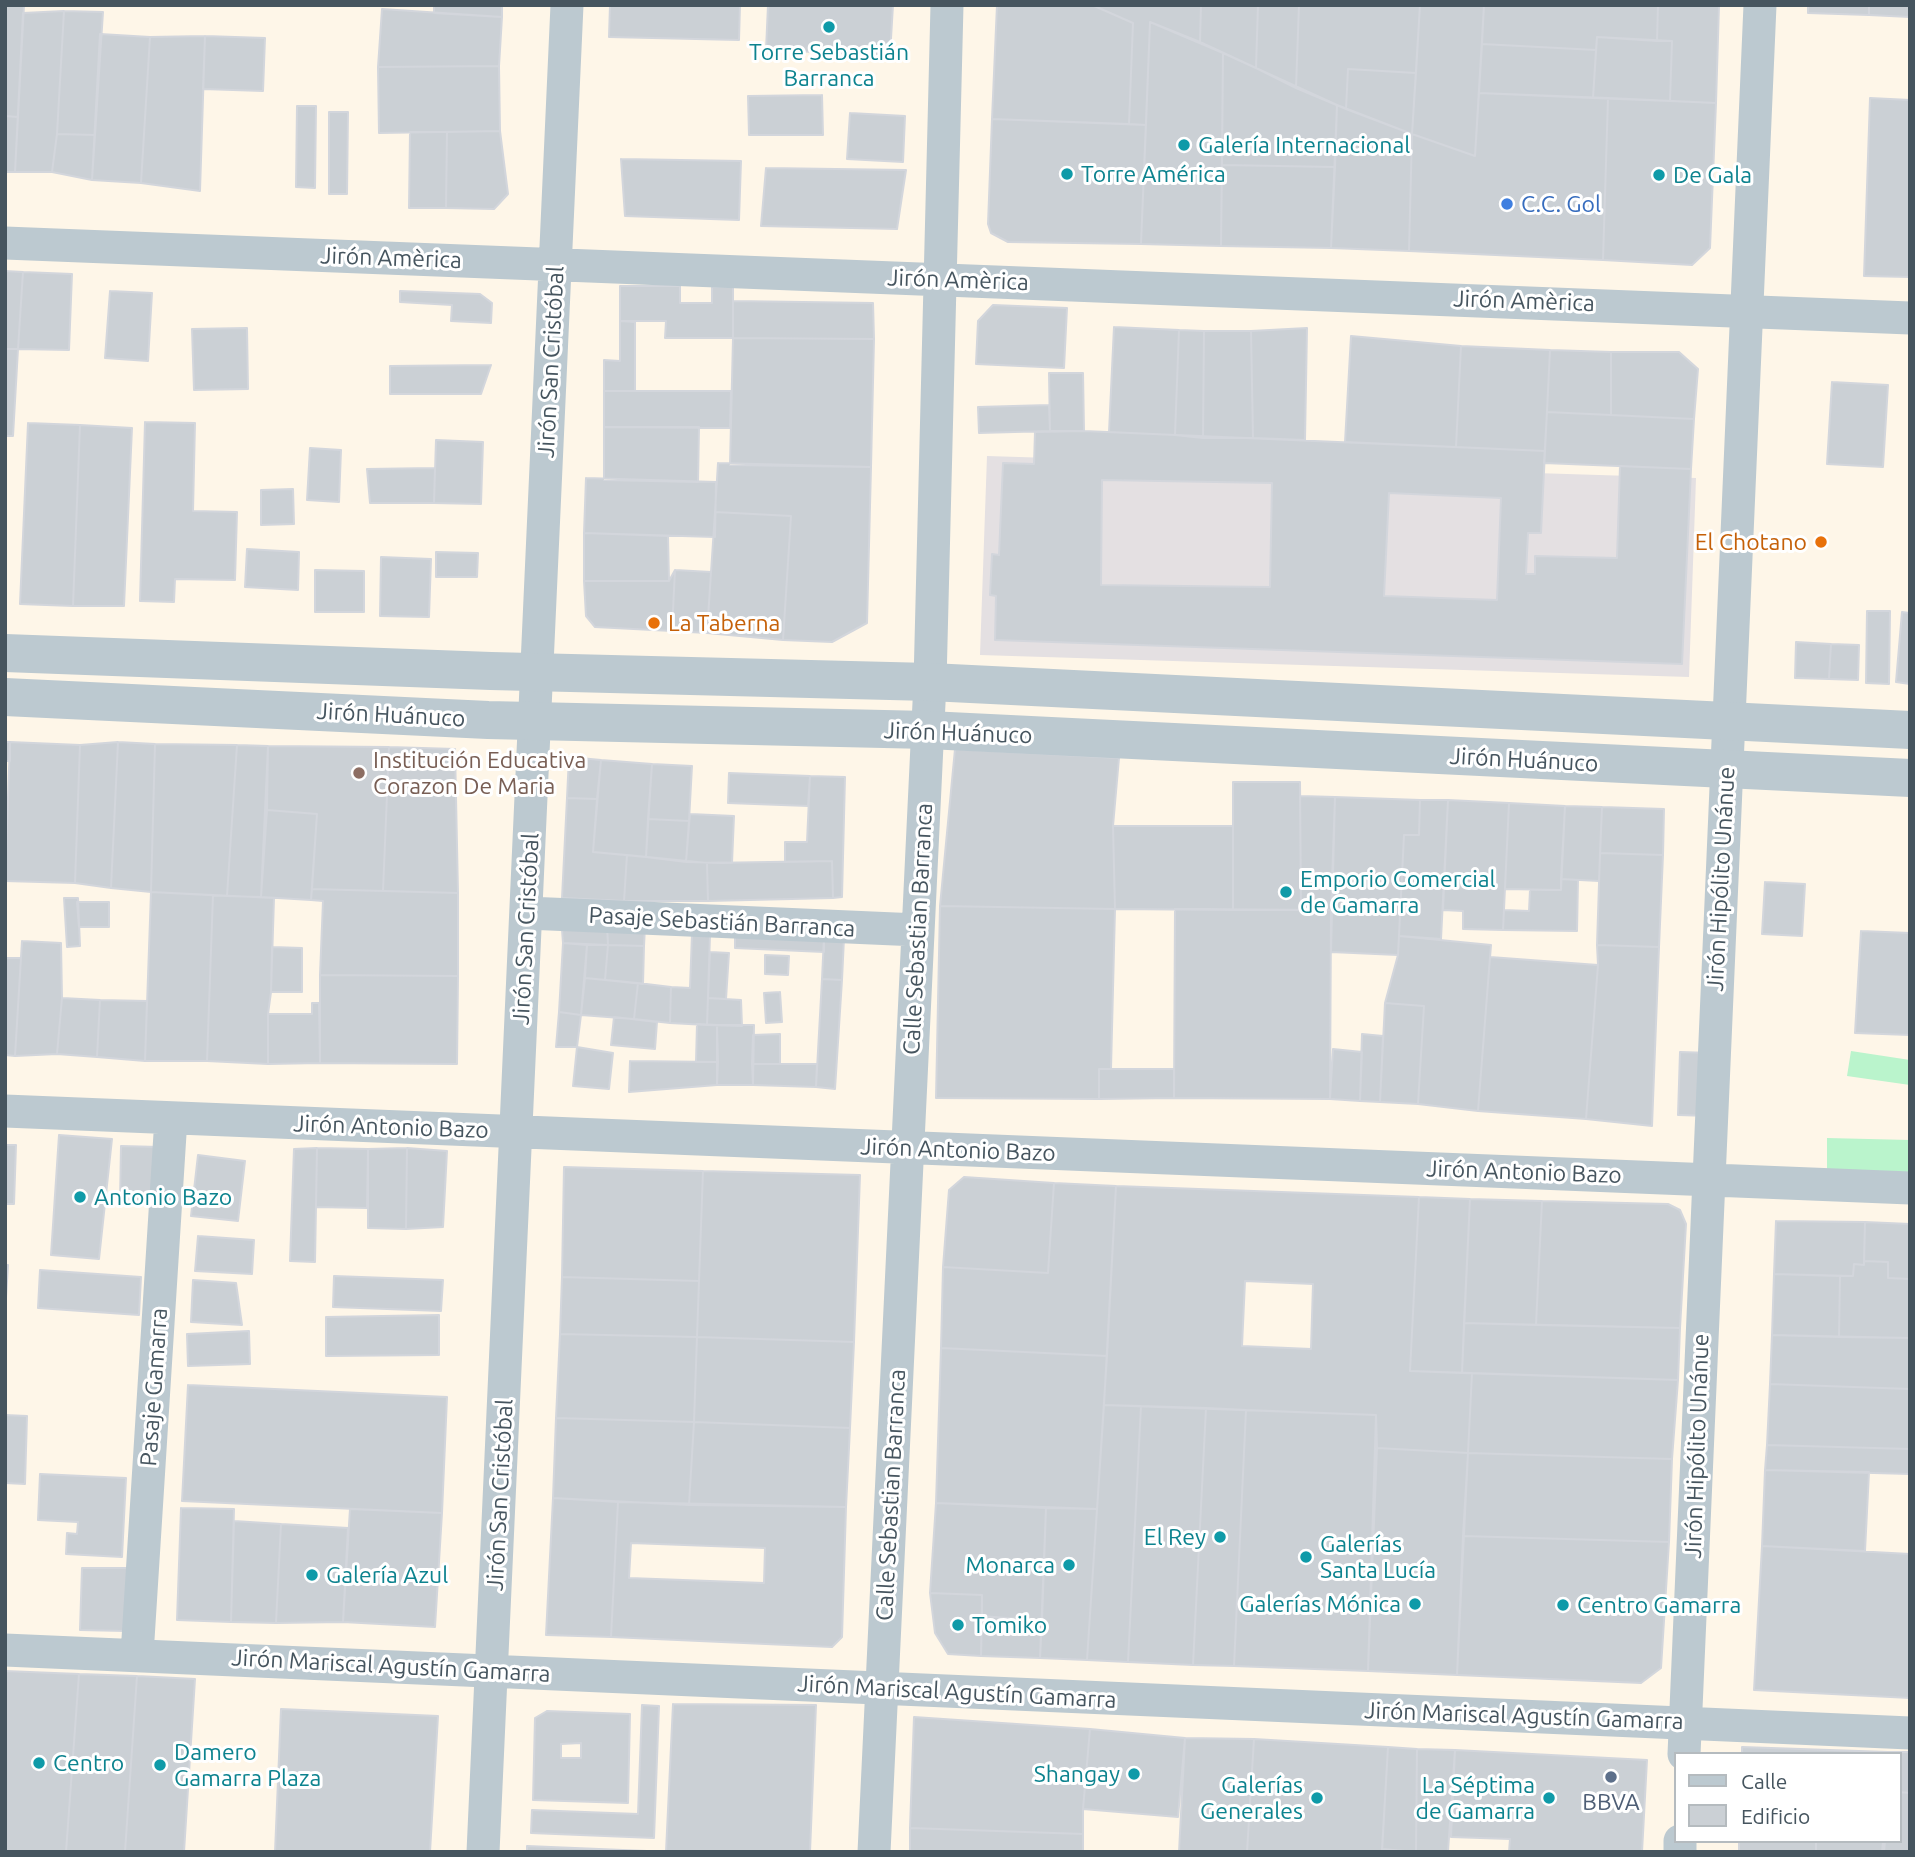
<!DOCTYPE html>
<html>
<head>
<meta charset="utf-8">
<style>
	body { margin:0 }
	#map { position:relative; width:1915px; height:1857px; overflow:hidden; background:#f3f0f0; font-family:Ubuntu,sans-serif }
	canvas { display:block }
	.frame { position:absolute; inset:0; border:7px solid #46555f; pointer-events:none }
	.legend { position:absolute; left:1674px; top:1752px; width:228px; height:91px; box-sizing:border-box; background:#fff; border:2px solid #b5bbbf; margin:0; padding:9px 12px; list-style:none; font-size:21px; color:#46555f }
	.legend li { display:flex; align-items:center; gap:14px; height:35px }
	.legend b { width:35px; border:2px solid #b5bbbf }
</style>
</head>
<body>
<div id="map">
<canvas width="1915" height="1857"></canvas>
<div class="frame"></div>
<ul class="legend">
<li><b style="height:9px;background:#bcc9d0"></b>Calle</li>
<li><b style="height:19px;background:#cbd0d5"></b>Edificio</li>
</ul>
</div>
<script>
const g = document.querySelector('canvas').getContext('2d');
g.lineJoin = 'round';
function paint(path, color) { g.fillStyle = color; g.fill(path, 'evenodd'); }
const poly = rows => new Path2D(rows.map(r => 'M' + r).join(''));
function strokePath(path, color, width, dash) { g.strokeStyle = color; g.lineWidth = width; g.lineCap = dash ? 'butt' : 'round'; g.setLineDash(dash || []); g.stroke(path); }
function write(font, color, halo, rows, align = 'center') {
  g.font = font + ' Ubuntu,sans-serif'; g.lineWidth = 6; g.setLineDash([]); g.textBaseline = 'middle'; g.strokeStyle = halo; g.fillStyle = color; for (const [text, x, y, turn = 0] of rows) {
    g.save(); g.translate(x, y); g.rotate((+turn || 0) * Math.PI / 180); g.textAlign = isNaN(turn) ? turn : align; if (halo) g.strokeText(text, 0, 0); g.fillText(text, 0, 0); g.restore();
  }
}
paint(poly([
	[5,5,1910,5,1910,1852,5,1852],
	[1675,1754,1899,1754,1899,1841,1675,1841]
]), '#fef6e8');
paint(poly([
	[987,456,1696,478,1689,677,980,655]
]), '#e4e0e2');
paint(poly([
	[1851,1051,1910,1060,1910,1085,1847,1076],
	[1827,1138,1910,1140,1910,1174,1827,1173]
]), '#baf4cc');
const building = poly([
	[5,5,24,5,18,117,5,116,5,5],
	[434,5,502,5,502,17,434,13,434,5],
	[610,5,740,5,739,40,609,37,610,5],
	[768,5,893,5,890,55,766,50,768,5],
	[997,5,1092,5,1133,23,1129,124,992,119,997,5],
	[1092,5,1201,5,1200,42,1150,22,1146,125,1129,124,1133,23,1092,5],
	[1201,5,1258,5,1256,68,1200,42,1201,5],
	[1258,5,1299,5,1296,88,1256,68,1258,5],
	[1299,5,1420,5,1416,73,1348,69,1346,109,1296,88,1299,5],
	[1420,5,1484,5,1475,156,1412,134,1420,5],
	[1484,5,1658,5,1657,41,1597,37,1596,50,1482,44,1484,5],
	[1658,5,1719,5,1716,103,1670,101,1672,41,1657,41,1658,5],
	[1808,5,1869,5,1869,15,1808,13,1808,5],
	[1869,5,1910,5,1910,17,1869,15,1869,5],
	[382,9,502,17,499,66,378,67,382,9],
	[64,11,103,12,95,135,57,134,64,11],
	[64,11,57,134,52,172,15,172,23,13,64,11],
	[1150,22,1223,53,1221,246,1141,244,1150,22],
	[100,34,150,37,141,183,92,180,100,34],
	[205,36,200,191,141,183,150,37,205,36],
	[205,36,265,38,263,91,203,89,205,36],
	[1597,37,1672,41,1670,101,1593,98,1597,37],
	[1482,44,1596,50,1593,98,1479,93,1482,44],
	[1223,53,1337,105,1335,167,1222,165,1223,53],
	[499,66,500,131,379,133,378,67,499,66],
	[1348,69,1416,73,1412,134,1346,109,1348,69],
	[1479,93,1608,98,1603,260,1409,251,1412,134,1475,156,1479,93],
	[822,95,823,135,749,135,748,96,822,95],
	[1608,98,1716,103,1710,248,1692,265,1603,260,1608,98],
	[1870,98,1910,100,1910,277,1864,276,1870,98],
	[1337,105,1412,134,1409,251,1331,248,1337,105],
	[297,106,316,106,315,188,296,187,297,106],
	[329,112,348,112,347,194,329,194,329,112],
	[850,113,905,116,903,162,847,159,850,113],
	[5,116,18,117,15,172,5,172,5,116],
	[992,119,1146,125,1141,244,1008,242,991,233,988,224,992,119],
	[500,131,508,194,494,209,446,208,447,132,500,131],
	[410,132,447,132,446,208,409,208,410,132],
	[57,134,95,135,92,180,52,172,57,134],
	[621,159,741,161,739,220,625,216,621,159],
	[1222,165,1335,167,1331,248,1221,246,1222,165],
	[766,168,906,170,897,229,761,226,766,168],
	[5,271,23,272,18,349,5,349,5,271],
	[23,272,72,274,69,350,18,349,23,272],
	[620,286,680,286,680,303,712,303,712,287,733,287,733,338,665,338,666,321,620,321,620,286],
	[110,291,152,293,148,361,105,358,110,291],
	[400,291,480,294,492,303,491,323,451,321,452,305,400,302,400,291],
	[733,301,873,303,874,339,733,338,733,301],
	[993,305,1067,308,1064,368,976,364,978,321,993,305],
	[620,321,635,322,635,391,604,391,604,360,620,361,620,321],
	[1114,327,1179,330,1175,435,1109,432,1114,327],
	[247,328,248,389,194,390,192,329,247,328],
	[1307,328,1305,440,1253,438,1251,331,1307,328],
	[1179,330,1204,331,1203,438,1175,435,1179,330],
	[1204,331,1251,331,1253,438,1203,438,1204,331],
	[1351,336,1461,346,1456,447,1345,442,1351,336],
	[733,338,874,339,871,467,730,465,733,338],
	[1461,346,1550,350,1545,451,1456,447,1461,346],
	[5,349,18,349,13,436,5,436,5,349],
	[1550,350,1611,352,1611,415,1547,412,1550,350],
	[1611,352,1679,352,1698,369,1694,419,1611,415,1611,352],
	[491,365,481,394,390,394,390,366,491,365],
	[1049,373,1083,373,1084,431,1050,431,1049,373],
	[1832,382,1888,385,1883,467,1827,464,1832,382],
	[604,391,731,391,730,428,604,427,604,391],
	[1049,405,1050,431,979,433,978,407,1049,405],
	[1547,412,1694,419,1691,469,1544,463,1547,412],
	[145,422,195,423,193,511,237,512,235,580,175,579,174,602,140,601,145,422],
	[28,423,80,425,73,606,20,604,28,423],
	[80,425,132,428,124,606,73,606,80,425],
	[604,427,699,427,698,482,604,480,604,427],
	[1084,431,1545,451,1541,533,1528,533,1526,574,1535,574,1535,556,1617,558,1620,466,1691,469,1682,664,995,640,996,596,990,595,992,554,999,555,1003,463,1034,464,1035,432,1084,431],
	[1102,480,1272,483,1270,587,1101,585,1102,480],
	[1389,493,1501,498,1497,600,1384,596,1389,493],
	[436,440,483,442,481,504,434,503,436,440],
	[310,448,341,450,339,502,307,500,310,448],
	[718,463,871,467,867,623,832,642,783,640,791,516,715,512,718,463],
	[435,468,434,503,370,503,367,469,435,468],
	[586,478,716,482,715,537,584,533,586,478],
	[293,489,294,524,261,525,261,490,293,489],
	[715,512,791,516,783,640,707,633,715,512],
	[584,533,668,536,669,581,584,581,584,533],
	[247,549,299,552,298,590,245,587,247,549],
	[436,552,478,553,477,577,436,577,436,552],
	[381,557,431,559,429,617,380,616,381,557],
	[315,570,364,571,364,612,315,612,315,570],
	[675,570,672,631,595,627,586,616,584,581,669,581,675,570],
	[675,570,711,572,707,633,672,631,675,570],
	[1867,611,1890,611,1889,684,1866,683,1867,611],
	[1902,612,1910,613,1910,684,1896,682,1902,612],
	[1796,642,1831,644,1829,679,1795,678,1796,642],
	[1831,644,1859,645,1858,680,1829,679,1831,644],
	[5,742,10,742,10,761,5,761,5,742],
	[10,742,80,745,75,883,5,881,10,742],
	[118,742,155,744,151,892,111,888,118,742],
	[118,742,111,888,75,883,80,745,118,742],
	[155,744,237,745,227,896,151,892,155,744],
	[237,745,268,746,261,897,227,896,237,745],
	[268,746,389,747,383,891,312,889,317,814,267,810,268,746],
	[389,747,455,749,458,893,383,891,389,747],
	[955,749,1119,758,1113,826,1115,909,940,906,955,749],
	[569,757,601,760,597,799,567,798,569,757],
	[601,760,652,764,646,857,593,852,601,760],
	[652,764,692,766,689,821,648,819,652,764],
	[729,773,810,776,808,806,728,803,729,773],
	[810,776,845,777,842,897,833,898,832,861,785,862,785,842,807,842,810,776],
	[1233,782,1300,782,1301,910,1233,910,1233,782],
	[1300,796,1335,797,1331,910,1301,910,1300,796],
	[1335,797,1420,800,1419,835,1404,835,1398,955,1331,952,1335,797],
	[567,798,597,799,593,852,627,855,624,901,562,898,567,798],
	[1420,800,1448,800,1441,939,1399,936,1404,835,1419,835,1420,800],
	[1448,800,1509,803,1503,930,1463,929,1463,911,1443,910,1448,800],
	[1509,803,1565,806,1561,890,1505,889,1509,803],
	[1565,806,1602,807,1599,881,1561,879,1565,806],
	[1602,807,1664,809,1663,855,1600,853,1602,807],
	[267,810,317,814,311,900,261,897,267,810],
	[690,814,734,816,732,863,686,862,690,814],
	[648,819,689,821,686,862,646,857,648,819],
	[1113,826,1233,826,1233,910,1115,909,1113,826],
	[1600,853,1663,855,1659,947,1597,945,1600,853],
	[627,855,707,863,708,901,624,901,627,855],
	[832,861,833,898,708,901,707,863,832,861],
	[1561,879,1578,880,1577,931,1503,930,1504,910,1529,911,1530,890,1561,890,1561,879],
	[1765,882,1805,884,1802,936,1762,934,1765,882],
	[312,889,458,893,458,976,320,975,323,901,311,900,312,889],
	[151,892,213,895,207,1061,145,1061,151,892],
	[213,895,274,898,271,992,268,1014,268,1064,207,1061,213,895],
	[64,898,78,898,80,946,67,947,64,898],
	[77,902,109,902,109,927,79,927,77,902],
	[940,906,1115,909,1111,1069,1099,1069,1099,1099,936,1098,940,906],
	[1175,909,1331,910,1330,1099,1174,1098,1175,909],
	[607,924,608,945,563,943,562,930,607,924],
	[607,924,645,927,644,946,608,945,607,924],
	[1861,931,1910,933,1910,1035,1855,1033,1861,931],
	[735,932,824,937,824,952,735,948,735,932],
	[692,934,710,935,707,1025,670,1023,671,987,690,988,692,934],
	[1399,936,1491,945,1478,1111,1418,1104,1424,1006,1385,1003,1398,955,1399,936],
	[824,937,844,938,842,980,822,979,824,937],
	[22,941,61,943,62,998,57,1054,15,1056,22,941],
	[563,943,587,945,581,1015,559,1012,563,943],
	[587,945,608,945,605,980,585,978,587,945],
	[608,945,644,946,643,984,605,980,608,945],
	[1597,945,1659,947,1652,1126,1586,1119,1598,965,1597,945],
	[272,947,302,948,302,992,271,992,272,947],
	[710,952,729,953,726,999,708,998,710,952],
	[765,955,789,956,788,975,765,974,765,955],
	[1490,957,1598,965,1586,1119,1478,1111,1490,957],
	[5,958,21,958,15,1056,5,1055,5,958],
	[320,975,458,976,457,1064,320,1063,320,975],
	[585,978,638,983,634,1019,581,1015,585,978],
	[822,979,842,980,835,1089,816,1087,822,979],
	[638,983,671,987,670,1023,634,1019,638,983],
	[780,992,782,1022,766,1023,764,993,780,992],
	[62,998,100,1000,97,1057,57,1054,62,998],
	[708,998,741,1000,742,1026,707,1025,708,998],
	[100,1000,147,1001,145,1061,97,1057,100,1000],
	[312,1003,319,1003,320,1063,268,1064,268,1014,312,1014,312,1003],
	[1385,1003,1424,1006,1418,1104,1380,1102,1385,1003],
	[559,1012,581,1015,577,1047,556,1047,559,1012],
	[614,1017,657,1022,655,1049,611,1045,614,1017],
	[697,1024,717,1025,718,1062,696,1062,697,1024],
	[717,1025,754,1025,753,1085,717,1085,717,1025],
	[780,1034,780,1064,752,1064,753,1035,780,1034],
	[1362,1034,1383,1036,1380,1102,1360,1101,1362,1034],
	[577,1047,613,1053,609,1089,573,1086,577,1047],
	[1333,1049,1362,1052,1360,1101,1330,1099,1333,1049],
	[1680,1052,1712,1053,1710,1116,1678,1115,1680,1052],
	[630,1061,718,1062,717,1085,629,1092,630,1061],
	[752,1064,817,1064,816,1087,753,1085,752,1064],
	[1099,1069,1174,1069,1174,1098,1099,1099,1099,1069],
	[59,1135,112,1139,99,1259,51,1255,59,1135],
	[5,1145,16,1145,14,1204,5,1204,5,1145],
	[121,1146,159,1147,158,1203,120,1202,121,1146],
	[317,1148,315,1262,290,1261,294,1149,317,1148],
	[317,1148,368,1149,367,1208,316,1207,317,1148],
	[407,1148,447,1151,443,1227,406,1229,407,1148],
	[407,1148,406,1229,368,1228,368,1149,407,1148],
	[198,1155,245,1161,238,1221,191,1216,198,1155],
	[564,1167,703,1171,699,1281,562,1277,564,1167],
	[703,1171,860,1175,854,1342,697,1337,703,1171],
	[964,1177,1054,1183,1048,1273,943,1267,949,1190,964,1177],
	[1054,1183,1116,1186,1107,1356,941,1348,943,1267,1048,1273,1054,1183],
	[1116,1186,1419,1197,1410,1371,1472,1373,1468,1453,1377,1448,1376,1415,1104,1405,1116,1186],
	[1245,1281,1313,1284,1311,1349,1242,1346,1245,1281],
	[1419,1197,1470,1199,1462,1373,1410,1371,1419,1197],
	[1470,1199,1542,1201,1536,1325,1464,1323,1470,1199],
	[1542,1201,1668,1204,1680,1210,1686,1224,1680,1328,1536,1325,1542,1201],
	[1776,1221,1865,1222,1864,1265,1854,1264,1853,1276,1774,1274,1776,1221],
	[1865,1222,1910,1224,1910,1279,1888,1278,1888,1262,1864,1261,1865,1222],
	[198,1236,254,1240,252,1274,195,1271,198,1236],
	[1864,1261,1888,1262,1888,1278,1910,1279,1910,1338,1839,1337,1840,1276,1853,1276,1854,1264,1864,1265,1864,1261],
	[5,1265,8,1265,5,1314,5,1265],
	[40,1270,141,1277,139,1315,38,1308,40,1270],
	[1774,1274,1840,1276,1839,1337,1772,1335,1774,1274],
	[334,1276,443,1280,441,1311,333,1307,334,1276],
	[562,1277,699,1281,697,1337,560,1334,562,1277],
	[193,1280,236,1283,242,1325,191,1322,193,1280],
	[439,1315,439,1355,326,1356,326,1317,439,1315],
	[1464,1323,1680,1328,1678,1380,1462,1373,1464,1323],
	[249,1331,250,1364,188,1366,187,1334,249,1331],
	[560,1334,697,1337,694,1422,556,1418,560,1334],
	[1772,1335,1910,1338,1910,1389,1770,1384,1772,1335],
	[697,1337,854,1342,850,1428,694,1422,697,1337],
	[941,1348,1107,1356,1097,1509,936,1503,941,1348],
	[1472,1373,1678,1380,1672,1459,1468,1453,1472,1373],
	[1770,1384,1910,1389,1910,1449,1767,1445,1770,1384],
	[188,1385,447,1397,442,1513,182,1501,188,1385],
	[1104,1405,1141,1406,1128,1662,1087,1660,1104,1405],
	[1141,1406,1206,1408,1193,1665,1128,1662,1141,1406],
	[1206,1408,1246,1410,1234,1666,1193,1665,1206,1408],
	[1246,1410,1376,1415,1368,1671,1234,1666,1246,1410],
	[5,1415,27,1416,25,1484,5,1483,5,1415],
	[556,1418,694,1422,689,1505,553,1498,556,1418],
	[694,1422,850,1428,846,1507,689,1505,694,1422],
	[1767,1445,1910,1449,1910,1474,1765,1470,1767,1445],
	[1377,1448,1468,1453,1457,1675,1368,1671,1377,1448],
	[1468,1453,1672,1459,1669,1542,1463,1536,1468,1453],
	[1765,1470,1869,1472,1865,1551,1762,1546,1765,1470],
	[40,1474,126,1478,122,1557,66,1554,67,1533,77,1534,78,1522,38,1520,40,1474],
	[553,1498,618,1502,611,1637,546,1635,553,1498],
	[618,1502,846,1507,842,1637,832,1647,611,1637,618,1502],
	[631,1543,765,1548,764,1583,629,1578,631,1543],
	[936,1503,1046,1508,1042,1621,982,1616,982,1595,930,1593,936,1503],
	[181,1508,234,1509,231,1622,177,1620,181,1508],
	[1046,1508,1097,1509,1087,1660,1040,1658,1046,1508],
	[350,1509,442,1513,435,1627,343,1622,350,1509],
	[234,1521,281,1524,276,1623,231,1622,234,1521],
	[281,1524,348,1528,343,1622,276,1623,281,1524],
	[1463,1536,1669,1542,1661,1668,1641,1683,1457,1675,1463,1536],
	[1762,1546,1910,1554,1910,1698,1754,1690,1762,1546],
	[82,1568,128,1568,126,1631,80,1630,82,1568],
	[930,1593,982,1595,981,1656,948,1654,935,1633,930,1593],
	[982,1616,1042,1621,1040,1658,981,1656,982,1616],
	[5,1671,79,1674,66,1852,5,1852,5,1671],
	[79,1674,137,1676,125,1852,66,1852,79,1674],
	[137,1676,195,1679,184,1852,125,1852,137,1676],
	[673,1704,816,1705,810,1852,666,1852,673,1704],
	[642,1705,659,1706,654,1838,531,1833,532,1810,638,1814,642,1705],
	[281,1709,438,1716,430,1852,275,1852,281,1709],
	[547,1711,630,1714,628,1803,533,1800,535,1718,547,1711],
	[581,1743,581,1758,561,1758,561,1744,581,1743],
	[914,1717,1090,1729,1083,1809,1083,1834,910,1828,914,1717],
	[1090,1729,1185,1738,1178,1817,1083,1809,1090,1729],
	[1185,1738,1254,1739,1247,1852,1179,1852,1185,1738],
	[1254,1739,1388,1747,1382,1852,1247,1852,1254,1739],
	[1388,1747,1417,1749,1416,1852,1382,1849,1388,1747],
	[1742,1747,1888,1752,1888,1754,1742,1754,1742,1747],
	[1417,1749,1455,1750,1448,1851,1416,1852,1417,1749],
	[1455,1750,1647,1760,1642,1852,1509,1852,1510,1839,1451,1837,1455,1750],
	[1888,1752,1910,1752,1910,1793,1899,1792,1899,1754,1888,1754,1888,1752],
	[1899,1792,1910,1793,1910,1852,1884,1852,1885,1841,1899,1841,1899,1792],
	[910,1828,1083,1834,1083,1852,910,1852,910,1828],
	[1739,1841,1816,1841,1816,1852,1739,1852,1739,1841],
	[1816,1841,1883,1841,1882,1852,1816,1852,1816,1841],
	[527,1846,647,1851,647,1852,527,1852,527,1846]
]);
paint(building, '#cbd0d5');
strokePath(building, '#d3d6dc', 2);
strokePath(poly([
	[5,243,1910,318],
	[527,913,918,930],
	[5,1111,1910,1188],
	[5,1650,1910,1733],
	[137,1655,171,1118],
	[1684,1754,1760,5],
	[483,1852,567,5],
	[874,1852,930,682,947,5],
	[1680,1852,1680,1841]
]), '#bcc9d0', 33);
strokePath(poly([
	[5,653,491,671,930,682,1910,730],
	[5,697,488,720,928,730,1910,778]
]), '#bcc9d0', 38);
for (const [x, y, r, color] of [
	[829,27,7,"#0f9aa8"],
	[1184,145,7,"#0f9aa8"],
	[1067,174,7,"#0f9aa8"],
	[1659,175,7,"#0f9aa8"],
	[1507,204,7,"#3f7fe0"],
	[1821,542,7,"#e8710a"],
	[654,623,7,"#e8710a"],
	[359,773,7,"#8d6e63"],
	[1286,892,7,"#0f9aa8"],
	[80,1197,7,"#0f9aa8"],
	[1220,1537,7,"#0f9aa8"],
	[1306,1557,7,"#0f9aa8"],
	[1069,1565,7,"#0f9aa8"],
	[312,1575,7,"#0f9aa8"],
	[1415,1604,7,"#0f9aa8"],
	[1563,1605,7,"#0f9aa8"],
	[958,1625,7,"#0f9aa8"],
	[39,1763,7,"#0f9aa8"],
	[160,1765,7,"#0f9aa8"],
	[1134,1774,7,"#0f9aa8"],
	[1611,1777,7,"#5c6f8a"],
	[1317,1798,7,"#0f9aa8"],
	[1549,1798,7,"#0f9aa8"]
]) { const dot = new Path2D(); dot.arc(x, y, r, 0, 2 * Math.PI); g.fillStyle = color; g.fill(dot); strokePath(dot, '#fff', 2.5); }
write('23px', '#0d838f', '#fff', [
	["Torre Sebastián",829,52,"center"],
	["Barranca",829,78,"center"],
	["Galería Internacional",1198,145],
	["Torre América",1081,174],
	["De Gala",1673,175],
	["Emporio Comercial",1300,879],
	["de Gamarra",1300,905],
	["Antonio Bazo",94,1197],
	["El Rey",1206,1537,"right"],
	["Galerías",1320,1544],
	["Santa Lucía",1320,1570],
	["Monarca",1055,1565,"right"],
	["Galería Azul",326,1575],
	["Galerías Mónica",1401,1604,"right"],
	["Centro Gamarra",1577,1605],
	["Tomiko",972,1625],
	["Damero",174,1752],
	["Gamarra Plaza",174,1778],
	["Centro",53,1763],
	["Shangay",1120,1774,"right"],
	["Galerías",1303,1785,"right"],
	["Generales",1303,1811,"right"],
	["La Séptima",1535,1785,"right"],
	["de Gamarra",1535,1811,"right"]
], 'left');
write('23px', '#366cbe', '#fff', [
	["C.C. Gol",1521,204]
], 'left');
write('23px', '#46555f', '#fff', [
	["Jirón Amèrica",391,258,2],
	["Jirón Amèrica",958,280,2],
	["Jirón Amèrica",1524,301,2],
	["Jirón San Cristóbal",551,362,-87],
	["Jirón Huánuco",391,715,3],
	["Jirón Huánuco",958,733,2],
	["Jirón Huánuco",1524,760,3],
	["Jirón Hipólito Unánue",1721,879,-87],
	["Pasaje Sebastián Barranca",722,922,3],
	["Jirón San Cristóbal",526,929,-87],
	["Calle Sebastian Barranca",918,929,-87],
	["Jirón Antonio Bazo",391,1127,2],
	["Jirón Antonio Bazo",958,1150,2],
	["Jirón Antonio Bazo",1524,1172,2],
	["Pasaje Gamarra",154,1387,-86],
	["Jirón Hipólito Unánue",1697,1446,-88],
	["Jirón San Cristóbal",500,1495,-87],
	["Calle Sebastian Barranca",891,1495,-87],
	["Jirón Mariscal Agustín Gamarra",391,1666,3],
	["Jirón Mariscal Agustín Gamarra",957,1692,3],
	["Jirón Mariscal Agustín Gamarra",1524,1716,2]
]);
write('23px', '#c56008', '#fff', [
	["El Chotano",1807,542],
	["La Taberna",668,623,"left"]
], 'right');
write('23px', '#785e54', '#fff', [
	["Institución Educativa",373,760],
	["Corazon De Maria",373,786]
], 'left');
write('23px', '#4e5e75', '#fff', [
	["BBVA",1611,1802]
]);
</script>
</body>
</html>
